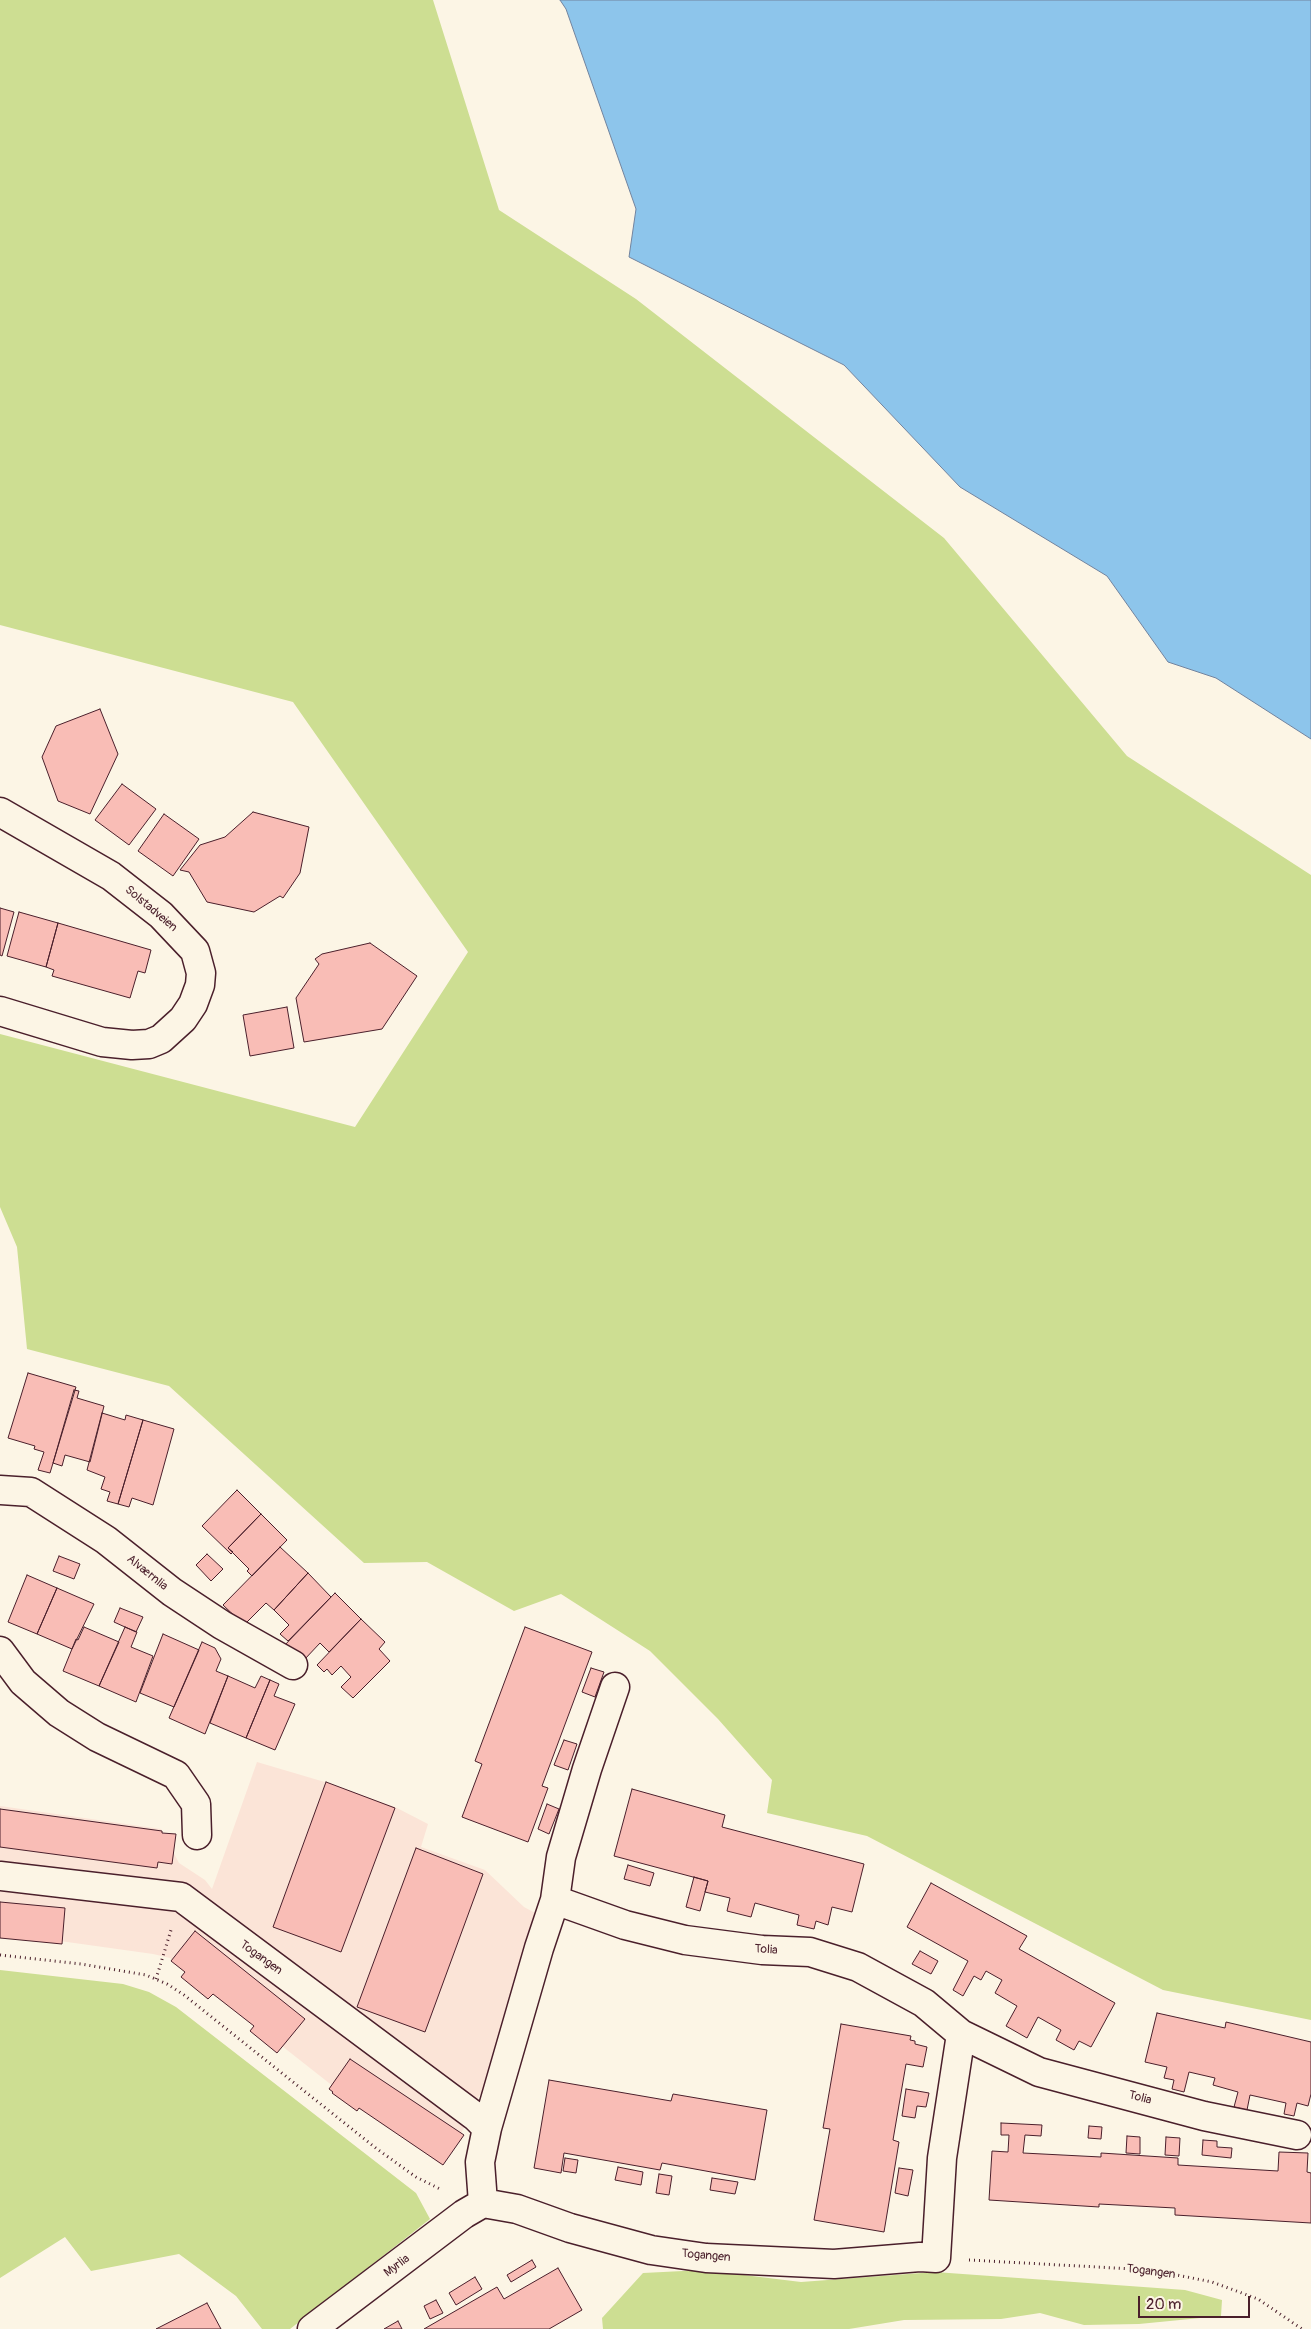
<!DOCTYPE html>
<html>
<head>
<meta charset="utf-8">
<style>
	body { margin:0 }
	#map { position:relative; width:1311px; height:2329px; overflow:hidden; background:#fcf5e5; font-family:Pangolin,sans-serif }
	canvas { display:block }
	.scale { position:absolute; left:1138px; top:2296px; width:112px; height:22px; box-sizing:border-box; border:2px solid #4a1f2b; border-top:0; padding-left:6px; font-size:15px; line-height:18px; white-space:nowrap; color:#4a1f2b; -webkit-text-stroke:4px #fcf5e5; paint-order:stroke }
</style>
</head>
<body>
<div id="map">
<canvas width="1311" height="2329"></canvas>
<div class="scale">20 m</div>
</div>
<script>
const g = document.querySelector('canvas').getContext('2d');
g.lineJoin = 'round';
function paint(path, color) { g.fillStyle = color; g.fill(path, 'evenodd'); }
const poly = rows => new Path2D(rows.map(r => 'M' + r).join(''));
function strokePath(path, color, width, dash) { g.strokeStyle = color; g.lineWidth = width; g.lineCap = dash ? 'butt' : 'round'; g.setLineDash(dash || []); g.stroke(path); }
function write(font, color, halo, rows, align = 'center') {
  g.font = font + ' Pangolin,sans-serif'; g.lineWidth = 5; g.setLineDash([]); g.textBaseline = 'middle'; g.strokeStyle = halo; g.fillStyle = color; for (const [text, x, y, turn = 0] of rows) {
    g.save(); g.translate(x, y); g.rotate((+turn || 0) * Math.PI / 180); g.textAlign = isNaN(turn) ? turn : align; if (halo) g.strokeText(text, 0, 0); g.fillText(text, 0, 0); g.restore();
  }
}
paint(poly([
	[257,1762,328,1783,395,1807,428,1824,421,1847,485,1870,524,1907,537,1914,487,2087,479,2096,459,2138,440,2164,329,2083,170,1958,153,1954,60,1941,0,1936,0,1806,161,1829,179,1863,205,1880,212,1889]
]), '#fbe4d7');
paint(poly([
	[0,0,433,0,499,210,636,299,944,538,1127,756,1311,875,1311,2020,1163,1990,867,1836,767,1813,772,1780,718,1719,650,1651,561,1594,514,1611,427,1562,364,1563,169,1386,27,1349,17,1247,0,1207,0,1034,355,1127,468,952,293,702,0,625],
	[0,1970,123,1984,149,1992,176,2007,416,2193,430,2219,290,2329,262,2329,236,2296,179,2254,91,2271,65,2237,0,2278],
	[703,2270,801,2282,935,2272,1185,2290,1222,2300,1221,2316,1139,2324,1084,2325,1040,2313,1001,2319,904,2320,849,2329,603,2329,602,2318,643,2273]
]), '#cdde92');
const water = poly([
	[560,0,1311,0,1311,739,1216,678,1168,662,1107,576,960,487,844,365,629,257,636,209,566,9,560,0]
]);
paint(water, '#8dc5eb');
strokePath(water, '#72839e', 1);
const building = poly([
	[100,709,118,754,90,814,58,801,42,757,56,726,100,709],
	[122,784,156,809,129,845,95,820,122,784],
	[253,812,309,827,300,873,283,898,280,896,254,912,207,902,189,872,180,870,200,845,225,837,253,812],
	[164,814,199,839,173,876,138,851,164,814],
	[0,908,14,912,2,956,0,955,0,908],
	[19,912,58,923,46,967,7,956,19,912],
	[58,923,151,950,145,973,138,971,130,998,52,976,54,970,46,967,58,923],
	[370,943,417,976,382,1029,304,1042,296,998,319,964,315,959,322,954,370,943],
	[287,1007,294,1048,250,1056,243,1015,287,1007],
	[28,1373,76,1387,50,1473,38,1470,44,1452,34,1449,35,1446,8,1438,28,1373],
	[74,1390,79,1391,77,1398,104,1406,90,1462,65,1455,62,1466,53,1463,74,1390],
	[102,1413,125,1420,126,1415,143,1420,118,1504,107,1501,110,1492,101,1489,105,1477,87,1470,102,1413],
	[143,1420,174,1429,153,1505,132,1498,129,1507,118,1504,143,1420],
	[237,1490,261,1514,228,1548,233,1552,231,1554,202,1526,237,1490],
	[261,1514,287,1540,252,1576,247,1571,249,1569,228,1548,261,1514],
	[280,1547,308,1573,274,1610,266,1603,244,1625,223,1605,280,1547],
	[207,1554,223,1569,211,1581,196,1565,207,1554],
	[59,1556,80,1564,74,1579,53,1571,59,1556],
	[308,1573,331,1597,288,1641,280,1634,289,1625,274,1610,308,1573],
	[27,1575,57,1588,37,1634,8,1622,27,1575],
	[57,1588,94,1604,72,1649,37,1634,57,1588],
	[335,1593,361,1619,329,1652,320,1643,304,1660,282,1648,335,1593],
	[120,1608,143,1617,136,1632,114,1622,120,1608],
	[361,1619,385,1642,379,1649,390,1661,353,1698,341,1687,351,1677,341,1666,332,1675,327,1669,324,1672,317,1665,361,1619],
	[84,1627,119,1642,99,1686,63,1671,76,1639,78,1640,84,1627],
	[125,1627,137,1632,131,1647,153,1656,136,1702,99,1686,125,1627],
	[525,1627,592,1652,542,1786,548,1788,528,1842,462,1817,482,1764,475,1761,525,1627],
	[163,1634,199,1650,174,1707,140,1693,163,1634],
	[202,1642,215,1648,221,1659,216,1671,228,1676,205,1734,169,1718,202,1642],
	[591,1668,604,1672,595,1697,582,1692,591,1668],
	[228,1676,255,1688,261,1676,270,1680,246,1738,210,1723,228,1676],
	[270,1680,279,1684,274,1696,295,1704,275,1750,246,1738,270,1680],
	[564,1740,577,1744,568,1770,554,1765,564,1740],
	[326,1782,395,1808,341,1952,273,1927,326,1782],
	[632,1789,725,1815,722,1827,864,1864,852,1912,832,1907,828,1925,816,1921,814,1929,797,1925,799,1915,755,1903,751,1917,727,1911,730,1898,705,1892,708,1881,614,1856,632,1789],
	[547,1804,559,1809,549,1834,538,1829,547,1804],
	[0,1809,162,1831,162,1833,176,1834,172,1864,158,1862,157,1868,0,1847,0,1809],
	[416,1848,483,1874,425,2032,357,2007,416,1848],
	[628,1865,654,1873,650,1886,624,1879,628,1865],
	[694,1877,708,1881,700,1911,686,1907,694,1877],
	[931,1883,1027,1936,1019,1949,1115,2003,1091,2047,1079,2041,1074,2050,1056,2040,1061,2030,1038,2017,1027,2038,1006,2026,1017,2006,995,1993,1002,1980,986,1971,981,1980,974,1976,963,1996,953,1990,968,1961,907,1927,931,1883],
	[0,1902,65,1908,62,1944,0,1938,0,1902],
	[195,1931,305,2019,277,2053,250,2031,254,2026,213,1994,208,1999,181,1977,185,1972,171,1961,195,1931],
	[920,1951,938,1961,931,1974,912,1964,920,1951],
	[1157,2013,1225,2028,1226,2022,1311,2042,1311,2094,1308,2106,1297,2103,1294,2116,1284,2114,1286,2103,1250,2095,1247,2110,1234,2107,1238,2092,1213,2085,1215,2078,1189,2072,1184,2092,1172,2089,1174,2080,1164,2078,1167,2067,1145,2062,1157,2013],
	[841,2024,911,2036,910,2040,915,2041,915,2044,927,2047,923,2067,906,2064,893,2140,899,2142,884,2232,814,2220,830,2129,823,2128,841,2024],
	[350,2059,464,2135,443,2165,359,2108,357,2111,332,2093,333,2092,329,2089,350,2059],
	[549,2080,671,2101,673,2094,767,2110,755,2180,662,2163,660,2170,564,2153,561,2173,534,2168,549,2080],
	[906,2089,929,2093,926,2107,917,2106,915,2118,902,2116,906,2089],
	[1001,2123,1042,2125,1041,2136,1025,2135,1023,2153,1101,2157,1101,2153,1178,2158,1178,2165,1278,2171,1279,2152,1308,2153,1307,2172,1311,2173,1311,2223,1175,2215,1175,2208,1099,2204,1099,2207,989,2200,992,2151,1008,2152,1009,2135,1001,2135,1001,2123],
	[1089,2126,1102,2127,1101,2139,1088,2138,1089,2126],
	[1127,2136,1140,2137,1140,2154,1126,2153,1127,2136],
	[1166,2137,1180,2138,1179,2156,1165,2155,1166,2137],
	[1203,2140,1217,2141,1217,2147,1232,2148,1231,2158,1202,2155,1203,2140],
	[565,2158,578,2160,576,2173,563,2171,565,2158],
	[618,2167,643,2172,641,2185,615,2180,618,2167],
	[899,2168,913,2170,908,2196,895,2193,899,2168],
	[659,2174,672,2176,669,2195,656,2193,659,2174],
	[712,2178,738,2182,735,2194,710,2190,712,2178],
	[532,2260,536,2267,511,2282,507,2275,532,2260],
	[558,2268,582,2310,549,2329,424,2329,497,2287,504,2299,558,2268],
	[475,2277,482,2289,456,2305,449,2293,475,2277],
	[436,2300,443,2313,430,2319,424,2306,436,2300],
	[207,2303,221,2329,156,2329,207,2303],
	[398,2321,402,2329,384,2329,398,2321]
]);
paint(building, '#f9bdb6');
strokePath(building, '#4a1f2b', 1);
const minor = poly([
	[0,812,111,876,161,915,195,951,201,973,200,985,193,1004,183,1019,161,1039,149,1044,132,1045,102,1042,0,1011],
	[0,1490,31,1492,106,1540,172,1592,222,1625,293,1665],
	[0,1651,23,1682,59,1713,97,1737,176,1775,196,1804,197,1835],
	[0,1876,181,1897,476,2117,487,2128],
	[555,1900,625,1925,685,1940,762,1950,810,1952,858,1967,924,2003,961,2034,1039,2072,1204,2116,1297,2135],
	[483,2203,517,2209,570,2228,651,2250,706,2258,834,2264,920,2257,936,2258,942,2158,961,2034],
	[483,2203,480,2162,487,2128,539,1948,555,1900,561,1857,587,1769,615,1687],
	[312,2329,464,2214,483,2203]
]);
strokePath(minor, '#4a1f2b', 31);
strokePath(poly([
	[0,1955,81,1964,146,1975,167,1984,184,1995,377,2149,416,2177,442,2190],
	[156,1979,171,1930],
	[969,2260,1152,2270,1212,2282,1258,2299,1302,2329]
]), '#4a1f2b', 3, [1, 4]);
strokePath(minor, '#fcf5e5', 28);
write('12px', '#4a1f2b', '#fcf5e5', [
	["Solstadveien",151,909,40],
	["Alværnlia",147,1573,39],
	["Tolia",766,1950,4],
	["Togangen",261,1958,36],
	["Tolia",1140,2098,15],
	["Togangen",706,2256,5],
	["Myrlia",397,2266,-37],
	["Togangen",1151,2272,7]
]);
</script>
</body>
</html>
